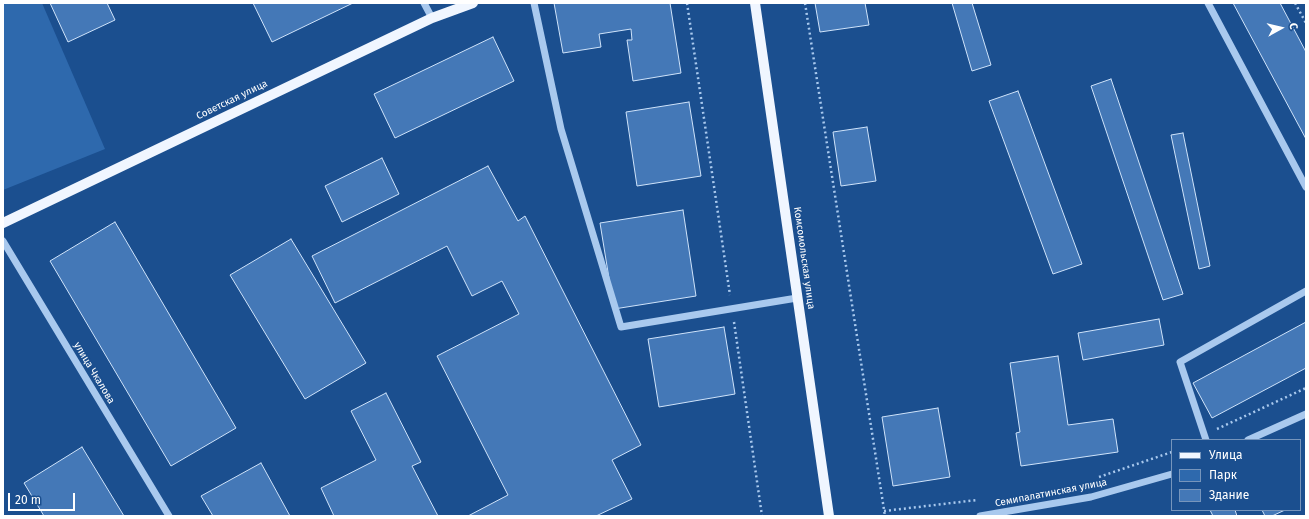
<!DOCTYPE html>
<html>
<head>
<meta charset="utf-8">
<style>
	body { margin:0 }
	#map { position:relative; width:1309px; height:519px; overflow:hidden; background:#1b4f8f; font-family:"Fira Sans",sans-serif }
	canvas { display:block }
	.frame { position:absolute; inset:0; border:4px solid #fff; pointer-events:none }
	.legend { position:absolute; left:1171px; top:439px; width:130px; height:72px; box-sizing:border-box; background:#1b4f8f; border:1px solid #7695bc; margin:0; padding:5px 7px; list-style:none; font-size:12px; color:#fff }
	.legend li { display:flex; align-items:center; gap:8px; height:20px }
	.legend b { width:20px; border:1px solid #7695bc }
	.north { position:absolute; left:1261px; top:8px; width:40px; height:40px; -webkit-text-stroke:3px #1b4f8f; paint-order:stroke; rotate:82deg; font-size:11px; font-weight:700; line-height:16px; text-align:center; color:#fff }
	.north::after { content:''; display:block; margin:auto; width:14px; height:18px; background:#fff; clip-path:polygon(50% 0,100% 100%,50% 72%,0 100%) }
	.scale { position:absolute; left:8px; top:493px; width:67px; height:18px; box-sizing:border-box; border:2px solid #fff; border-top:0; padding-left:5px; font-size:12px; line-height:14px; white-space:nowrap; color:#fff; -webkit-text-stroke:3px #1b4f8f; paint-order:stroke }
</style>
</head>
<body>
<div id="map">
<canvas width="1309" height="519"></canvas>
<div class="frame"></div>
<ul class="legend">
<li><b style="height:5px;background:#f0f6ff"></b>Улица</li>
<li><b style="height:11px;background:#2e69ad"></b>Парк</li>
<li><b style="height:11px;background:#4478b7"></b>Здание</li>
</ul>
<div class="north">С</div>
<div class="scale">20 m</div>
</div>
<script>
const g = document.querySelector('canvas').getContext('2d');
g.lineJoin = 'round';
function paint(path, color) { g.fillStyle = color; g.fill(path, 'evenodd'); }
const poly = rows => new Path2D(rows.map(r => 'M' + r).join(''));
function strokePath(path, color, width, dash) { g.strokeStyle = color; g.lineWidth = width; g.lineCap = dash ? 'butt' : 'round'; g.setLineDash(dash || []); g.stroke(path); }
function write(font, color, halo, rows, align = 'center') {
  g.font = font + ' "Fira Sans",sans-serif'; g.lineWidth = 3; g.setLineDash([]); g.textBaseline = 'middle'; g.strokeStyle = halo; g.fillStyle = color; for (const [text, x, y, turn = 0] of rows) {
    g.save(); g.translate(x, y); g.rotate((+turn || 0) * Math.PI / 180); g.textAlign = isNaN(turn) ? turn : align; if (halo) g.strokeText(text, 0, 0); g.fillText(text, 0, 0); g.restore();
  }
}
paint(poly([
	[3,3,42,3,105,149,3,190]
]), '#2e69ad');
const building = poly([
	[50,3,107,3,115,20,68,42,50,3],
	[253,3,353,3,272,42,253,3],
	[554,3,670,3,681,73,633,81,627,40,632,40,631,29,599,34,601,47,563,53,554,3],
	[815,3,865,3,869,25,820,32,815,3],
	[952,3,972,3,991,65,972,71,952,3],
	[1233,3,1280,3,1306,52,1306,139,1233,3],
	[493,37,514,81,395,138,374,94,493,37],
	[1111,79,1183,294,1163,300,1091,86,1111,79],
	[1018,91,1082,264,1053,274,989,101,1018,91],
	[689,102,701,176,637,186,626,112,689,102],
	[867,127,876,181,841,186,833,132,867,127],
	[1183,133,1210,266,1199,269,1171,135,1183,133],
	[382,158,399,194,342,222,325,186,382,158],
	[488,166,518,221,525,216,641,445,612,460,632,499,596,516,468,516,508,495,437,356,519,314,502,281,472,296,447,246,335,303,312,256,488,166],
	[683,210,696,296,614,309,600,223,683,210],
	[115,222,236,428,171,466,50,261,115,222],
	[291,239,366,363,305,399,230,275,291,239],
	[1159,319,1164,345,1083,360,1078,333,1159,319],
	[1306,322,1306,368,1212,418,1193,383,1306,322],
	[724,327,735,394,659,407,648,339,724,327],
	[1058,356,1068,425,1113,419,1118,452,1021,466,1016,433,1020,432,1010,363,1058,356],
	[386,393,421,462,412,466,438,516,334,516,321,488,376,460,351,411,386,393],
	[938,408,950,477,893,486,882,417,938,408],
	[82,447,124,516,44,516,24,483,82,447],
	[261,463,290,516,213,516,201,496,261,463],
	[1210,510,1235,510,1237,516,1213,516,1210,510],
	[1262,510,1285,510,1272,516,1265,516,1262,510]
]);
paint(building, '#4478b7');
strokePath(building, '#cfe3fa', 1);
strokePath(poly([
	[687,3,730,295],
	[805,3,885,516],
	[1295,3,1306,23],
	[734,322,762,516],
	[1217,429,1306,388],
	[1099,477,1172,452],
	[884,511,977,500]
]), '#a9c9ee', 2.5, [2, 3]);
strokePath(poly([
	[424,3,432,18],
	[534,3,561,129,621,327,797,298],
	[1208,3,1306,187],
	[3,241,169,516],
	[1206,440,1180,362,1306,291],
	[1248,440,1306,414],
	[980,516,1091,497,1172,474]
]), '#a9c9ee', 7);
strokePath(poly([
	[755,3,829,516],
	[3,223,432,18,473,3]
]), '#f0f6ff', 10);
write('10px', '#fff', '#1b4f8f', [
	["Советская улица",232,100,-26],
	["Комсомольская улица",804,258,82],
	["улица Чкалова",94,373,59],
	["Семипалатинская улица",1051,493,-11]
]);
</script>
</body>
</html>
